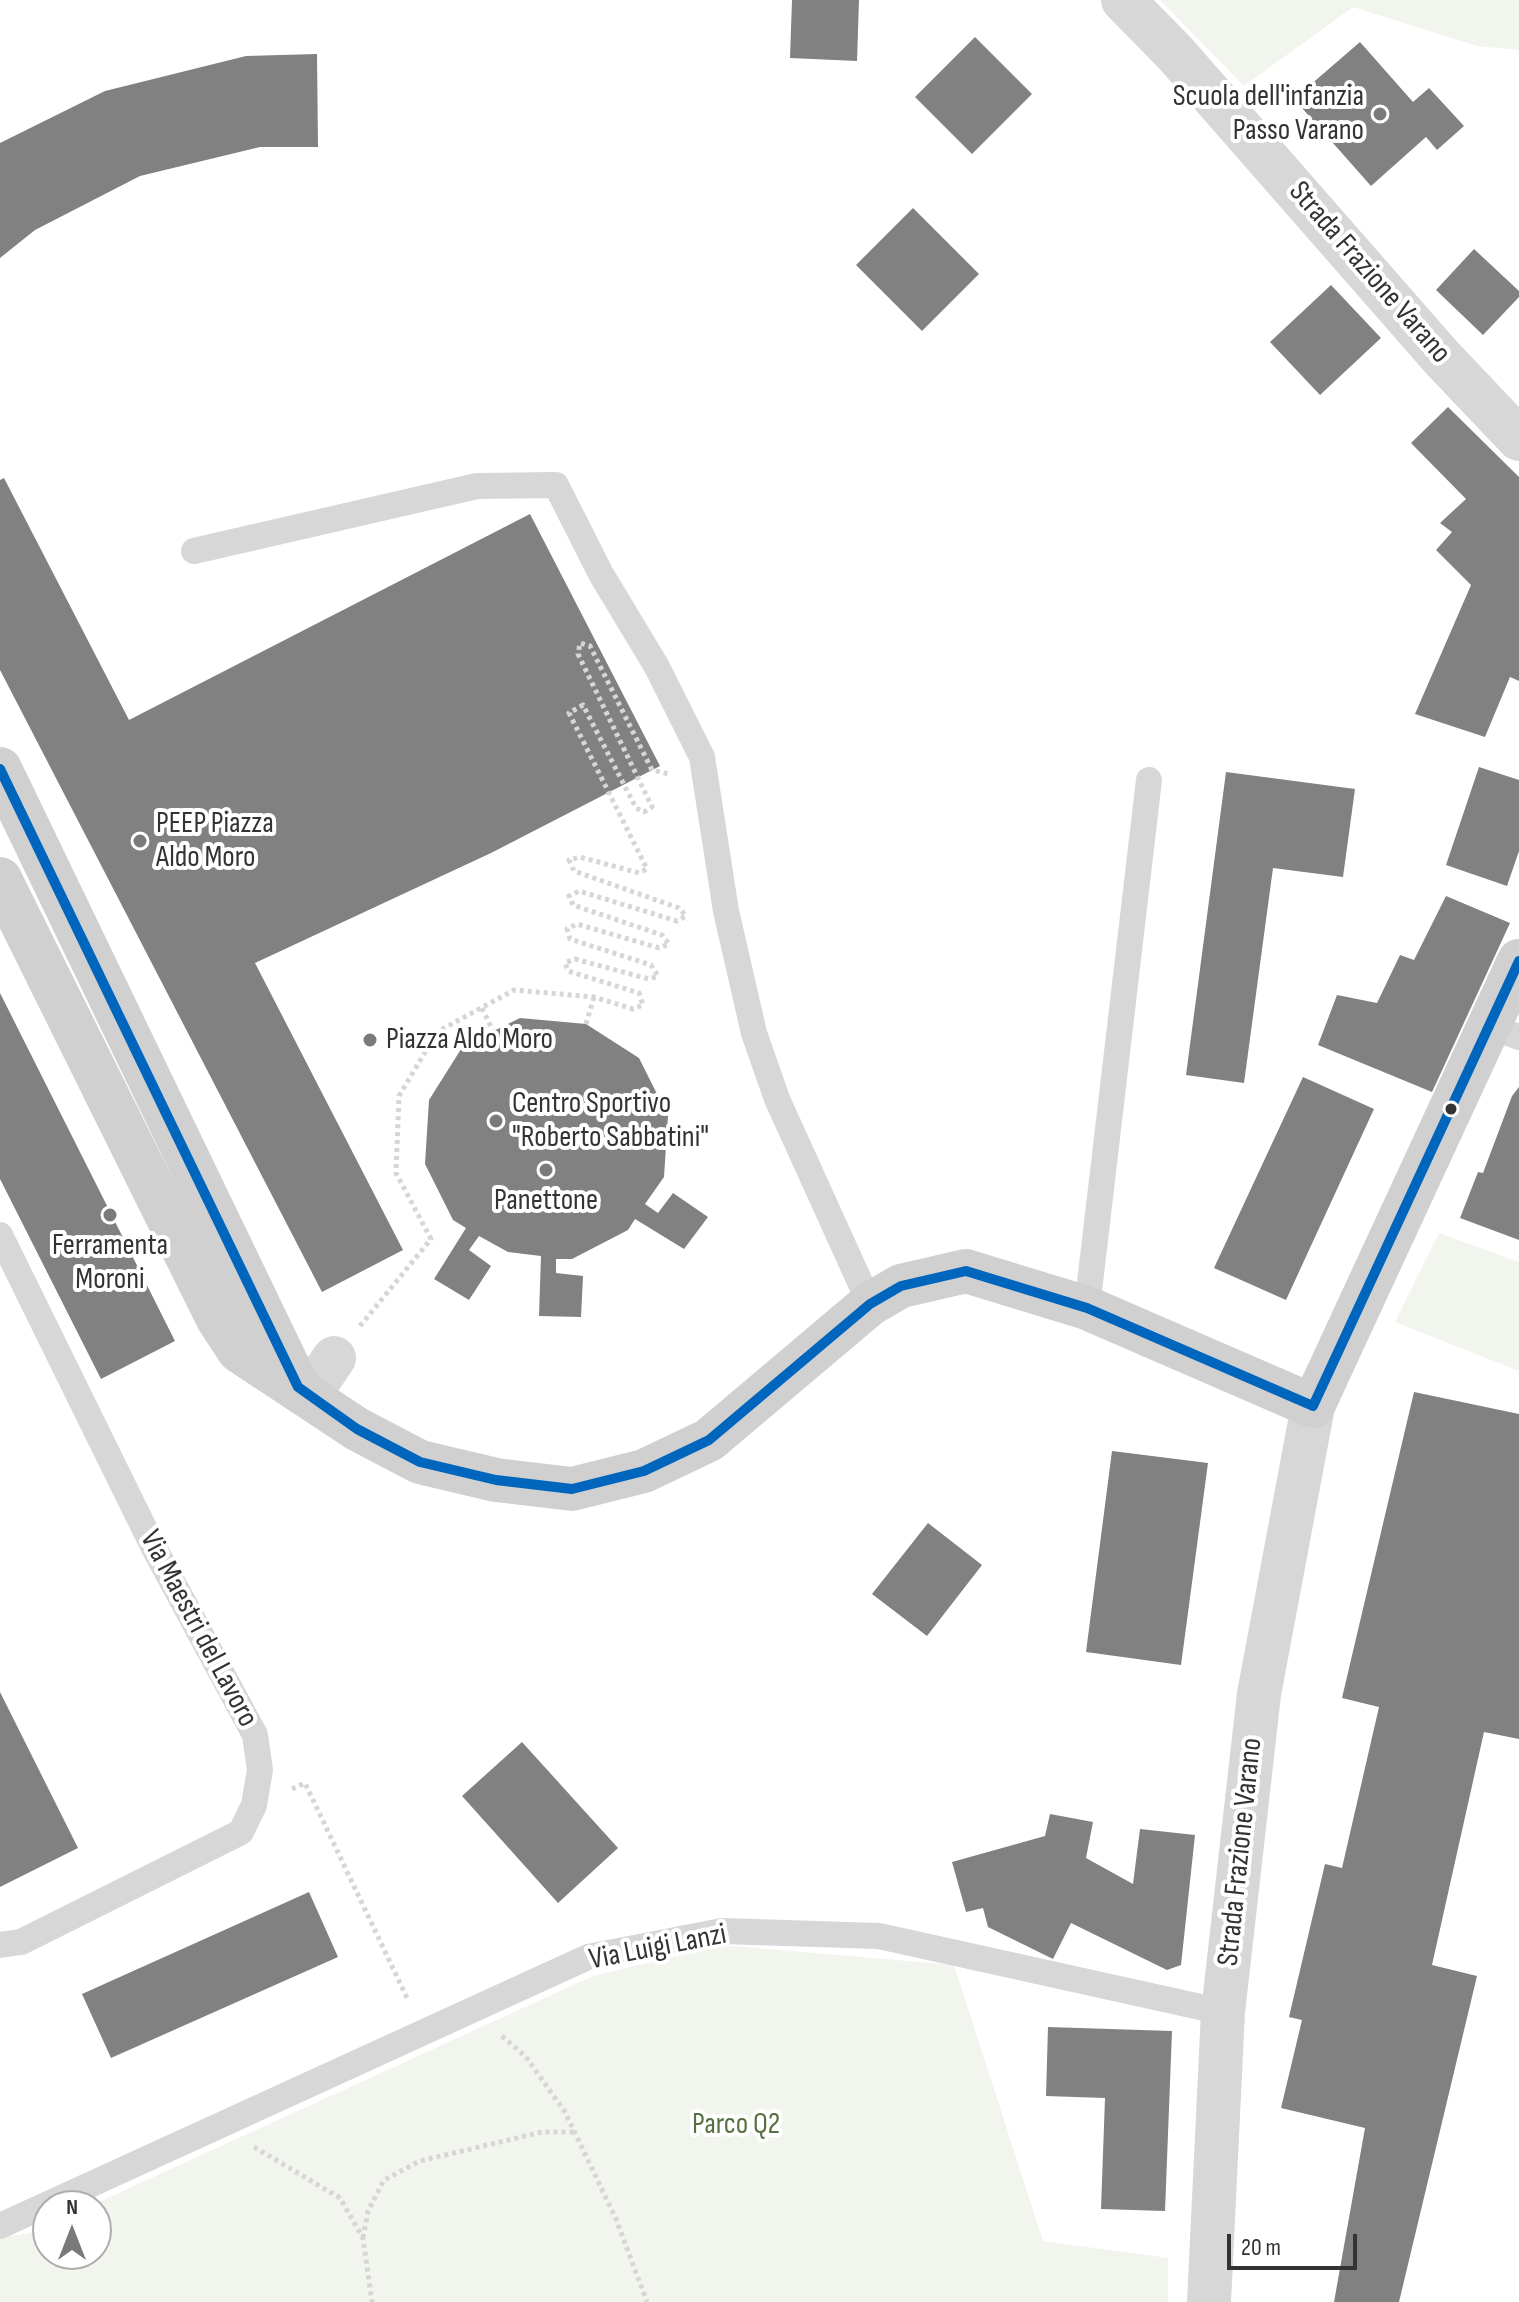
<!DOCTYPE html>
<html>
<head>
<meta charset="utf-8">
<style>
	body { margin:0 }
	#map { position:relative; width:1519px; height:2302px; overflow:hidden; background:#fff; font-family:"Sofia Sans Condensed",sans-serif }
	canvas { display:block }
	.north { position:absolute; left:32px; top:2190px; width:80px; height:80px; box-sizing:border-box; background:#fff; border:2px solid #adadad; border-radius:50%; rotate:0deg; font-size:22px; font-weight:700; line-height:32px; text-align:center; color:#333 }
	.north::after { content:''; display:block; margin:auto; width:28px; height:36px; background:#7a7a7a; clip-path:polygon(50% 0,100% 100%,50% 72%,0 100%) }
	.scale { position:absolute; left:1227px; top:2234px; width:130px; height:36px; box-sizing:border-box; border:4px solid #333; border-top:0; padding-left:10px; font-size:24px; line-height:28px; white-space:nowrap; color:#333; -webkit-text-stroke:6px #fff; paint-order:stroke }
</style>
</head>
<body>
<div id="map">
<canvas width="1519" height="2302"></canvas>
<div class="north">N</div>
<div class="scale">20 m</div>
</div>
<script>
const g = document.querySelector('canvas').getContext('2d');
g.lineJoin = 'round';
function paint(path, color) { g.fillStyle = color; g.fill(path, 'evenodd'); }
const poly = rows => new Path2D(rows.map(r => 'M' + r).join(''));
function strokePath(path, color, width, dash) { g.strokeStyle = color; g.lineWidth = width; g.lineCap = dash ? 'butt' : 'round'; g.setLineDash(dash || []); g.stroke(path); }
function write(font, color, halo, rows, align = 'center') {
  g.font = font + ' "Sofia Sans Condensed",sans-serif'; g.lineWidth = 8; g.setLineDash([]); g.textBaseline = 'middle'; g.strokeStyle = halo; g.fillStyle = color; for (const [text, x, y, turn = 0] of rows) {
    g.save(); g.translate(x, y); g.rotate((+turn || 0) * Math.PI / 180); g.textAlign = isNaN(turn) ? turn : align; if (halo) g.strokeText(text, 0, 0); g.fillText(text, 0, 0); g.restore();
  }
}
paint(poly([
	[1160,0,1519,0,1519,50,1477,46,1353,7,1244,86],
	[1439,1233,1519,1262,1519,1371,1395,1322],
	[722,1945,954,1965,1043,2241,1168,2258,1168,2302,0,2302,0,2238,30,2233,48,2225,48,2254,96,2254,96,2206,90,2206,593,1976]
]), '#f1f5ed');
paint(poly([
	[792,0,859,0,857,61,790,58],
	[975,37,1032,94,972,154,915,97],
	[1360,42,1413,102,1429,88,1464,126,1437,150,1426,137,1371,186,1294,99],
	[317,54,318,147,260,147,140,176,35,230,0,258,0,143,105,91,246,56],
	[913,208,979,274,922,331,856,265],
	[1474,249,1519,291,1519,297,1483,335,1436,290],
	[1331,285,1381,338,1320,395,1270,342],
	[1448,407,1519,477,1519,681,1510,677,1485,737,1415,714,1471,585,1436,550,1452,532,1440,523,1466,499,1411,443],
	[4,478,129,720,530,514,660,766,491,853,255,963,403,1250,322,1292,0,670,0,480],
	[1479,767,1519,780,1519,851,1507,886,1446,865],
	[1226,772,1355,789,1343,877,1273,868,1244,1083,1186,1075],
	[1446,896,1510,923,1432,1092,1318,1045,1337,995,1377,1003,1400,955,1414,960],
	[0,993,175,1341,101,1379,0,1179],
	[520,1018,586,1024,639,1058,668,1116,664,1177,645,1204,658,1213,673,1193,708,1217,684,1249,635,1219,628,1230,572,1259,556,1259,556,1273,583,1276,581,1317,539,1316,541,1256,508,1252,479,1236,469,1250,491,1266,469,1300,434,1279,466,1228,453,1220,425,1164,429,1100,463,1046],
	[1303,1077,1374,1109,1286,1300,1214,1268],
	[1519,1087,1519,1240,1460,1218,1478,1172,1483,1173,1512,1096],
	[1414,1392,1519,1414,1519,1739,1484,1732,1432,1965,1477,1976,1399,2302,1334,2302,1365,2128,1281,2108,1302,2020,1289,2017,1325,1864,1342,1868,1379,1707,1342,1698],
	[1112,1451,1208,1463,1181,1665,1086,1652],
	[928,1523,982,1565,927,1636,872,1594],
	[0,1692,78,1848,0,1887],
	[522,1742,618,1848,558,1903,462,1796],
	[1050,1814,1093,1822,1086,1858,1133,1884,1140,1829,1195,1835,1181,1965,1167,1970,1071,1923,1053,1959,988,1927,983,1908,966,1912,952,1862,1045,1836],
	[309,1892,338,1957,111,2058,82,1994],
	[1048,2027,1172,2031,1165,2211,1101,2209,1105,2098,1046,2096]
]), '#818181');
strokePath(poly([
	[482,1008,493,1031],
	[586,1024,594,997],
	[360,1326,431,1239,396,1173,399,1096,437,1032,514,990,594,997,633,1009,643,1005,639,993,568,971,565,963,575,959,649,979,658,976,651,965,570,939,567,929,577,924,659,948,669,944,662,935,573,905,569,896,579,891,677,921,686,916,679,908,574,871,569,860,580,857,639,873,647,869,569,713,583,705,636,808,644,812,652,807,578,654,580,643,590,646,652,770,669,774],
	[292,1789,305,1783,408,2000],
	[502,2036,526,2057,565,2112,616,2219,647,2302],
	[254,2147,340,2198,363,2238,372,2302],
	[363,2238,368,2211,384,2180,420,2161,542,2132,574,2132]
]), '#d6d6d6', 5, [4, 4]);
strokePath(poly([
	[194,551,477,486,556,485,601,574,657,667,702,757,726,911,754,1033,777,1099,870,1304],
	[1492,1027,1519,1037],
	[0,1235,153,1546,255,1735,260,1770,254,1805,241,1832,21,1942,0,1945],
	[1087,1308,1149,780],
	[0,2226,588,1957,722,1931,879,1936,1223,2012]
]), '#d7d7d7', 26);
strokePath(poly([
	[1123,0,1175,53,1442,358,1519,439],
	[309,1395,334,1358],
	[1209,2302,1223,2012,1259,1694,1313,1406]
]), '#d7d7d7', 44);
strokePath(poly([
	[0,769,298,1387],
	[0,879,218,1319,239,1351,357,1429,420,1462,496,1480,572,1489,644,1471,709,1440,870,1304,901,1286,966,1271,1087,1308,1313,1406,1519,961]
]), '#d0d0d0', 44);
strokePath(poly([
	[0,769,298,1387,357,1429,420,1462,496,1480,572,1489,644,1471,709,1440,870,1304,901,1286,966,1271,1087,1308,1313,1406],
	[1313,1406,1519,961]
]), '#0065bd', 10);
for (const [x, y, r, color] of [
	[1380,114,8,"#7a7a7a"],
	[140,841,8,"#7a7a7a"],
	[370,1040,8,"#7a7a7a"],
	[1451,1109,7,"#333"],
	[496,1121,8,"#7a7a7a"],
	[546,1170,8,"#7a7a7a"],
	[110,1215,8,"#7a7a7a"]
]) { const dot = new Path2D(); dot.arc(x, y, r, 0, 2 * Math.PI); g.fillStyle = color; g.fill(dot); strokePath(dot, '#fff', 3); }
write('30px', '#333', '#fff', [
	["Scuola dell'infanzia",1364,97,"right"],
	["Passo Varano",1364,131,"right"],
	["PEEP Piazza",156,824],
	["Aldo Moro",156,858],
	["Piazza Aldo Moro",386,1040],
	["Centro Sportivo",512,1104],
	["\"Roberto Sabbatini\"",512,1138],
	["Panettone",546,1201,"center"],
	["Ferramenta",110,1246,"center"],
	["Moroni",110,1280,"center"]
], 'left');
write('30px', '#333', '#fff', [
	["Strada Frazione Varano",1369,273,49],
	["Via Maestri del Lavoro",198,1629,62],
	["Strada Frazione Varano",1241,1852,-84],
	["Via Luigi Lanzi",658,1948,-11]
]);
write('30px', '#56703f', '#fff', [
	["Parco Q2",736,2125]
]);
</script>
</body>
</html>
